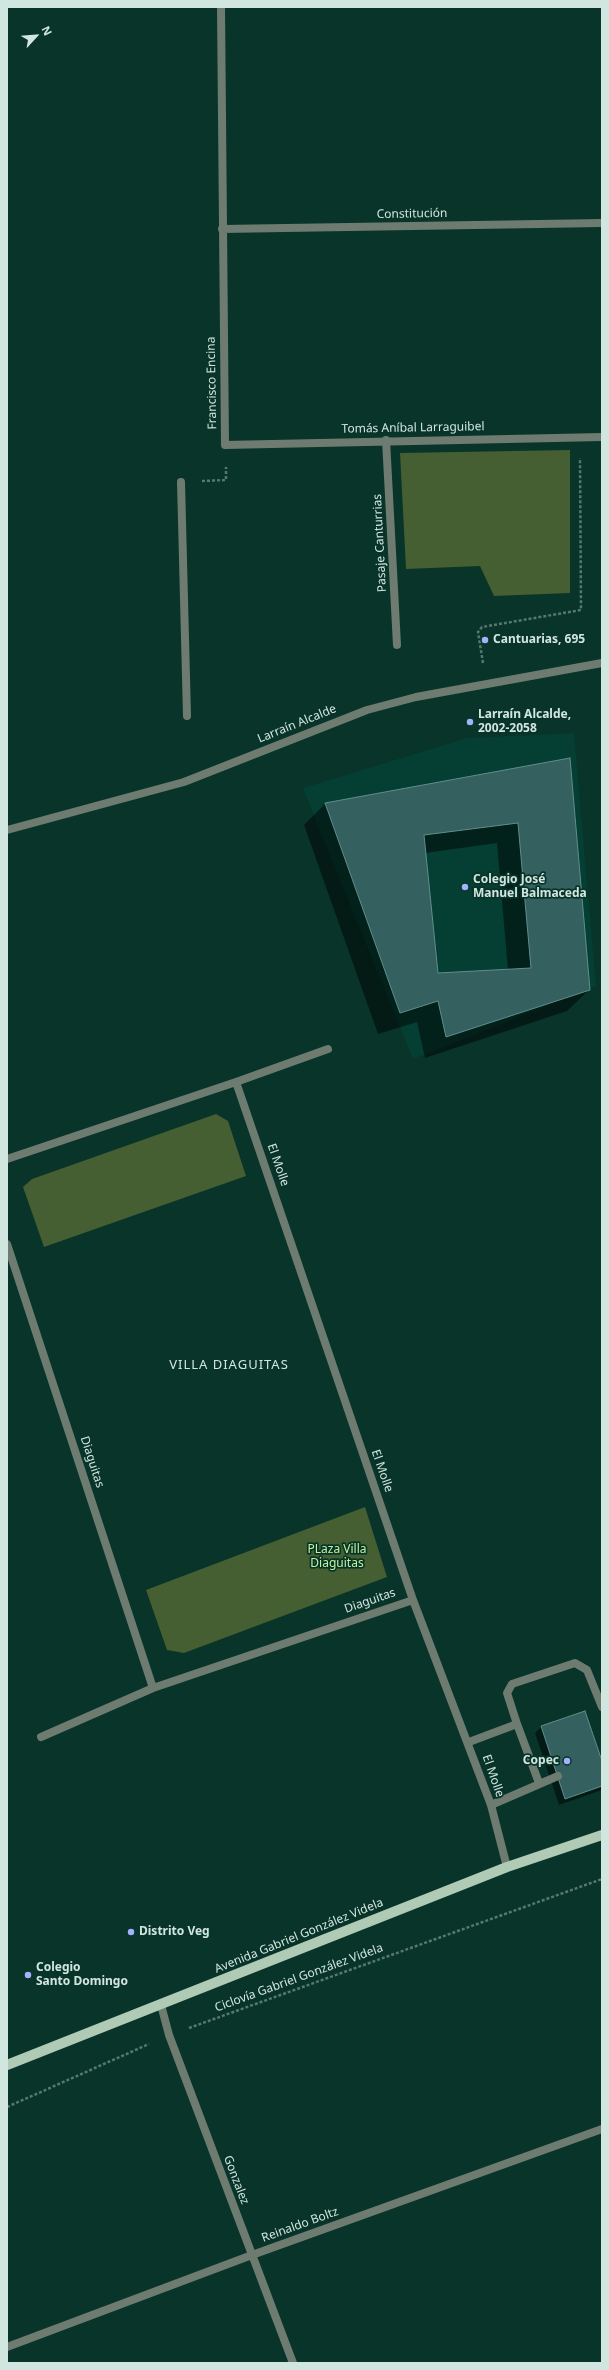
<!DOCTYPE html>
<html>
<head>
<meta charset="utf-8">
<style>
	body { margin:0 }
	#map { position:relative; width:609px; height:2370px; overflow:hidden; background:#093429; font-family:"Noto Sans",sans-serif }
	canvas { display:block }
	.frame { position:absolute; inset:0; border:8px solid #d1e6df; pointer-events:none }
	.north { position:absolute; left:16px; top:16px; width:40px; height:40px; -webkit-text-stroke:3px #093429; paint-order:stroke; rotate:64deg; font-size:11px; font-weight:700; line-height:16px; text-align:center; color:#d1e6df }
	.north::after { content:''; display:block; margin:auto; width:14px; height:18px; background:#d1e6df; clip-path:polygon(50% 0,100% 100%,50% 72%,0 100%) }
</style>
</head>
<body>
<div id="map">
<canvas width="609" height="2370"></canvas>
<div class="frame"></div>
<div class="north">N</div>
</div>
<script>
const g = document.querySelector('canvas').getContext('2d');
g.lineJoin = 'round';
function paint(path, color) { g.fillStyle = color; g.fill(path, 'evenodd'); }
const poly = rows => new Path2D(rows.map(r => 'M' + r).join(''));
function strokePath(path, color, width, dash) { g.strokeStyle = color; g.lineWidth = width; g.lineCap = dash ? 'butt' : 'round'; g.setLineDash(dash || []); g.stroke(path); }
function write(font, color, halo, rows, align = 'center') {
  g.font = font + ' "Noto Sans",sans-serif'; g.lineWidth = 3.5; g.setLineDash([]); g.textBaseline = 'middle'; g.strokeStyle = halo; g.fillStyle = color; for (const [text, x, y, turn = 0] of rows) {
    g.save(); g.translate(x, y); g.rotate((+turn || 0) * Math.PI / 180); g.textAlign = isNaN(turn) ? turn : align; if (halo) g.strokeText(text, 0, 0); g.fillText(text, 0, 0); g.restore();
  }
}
paint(poly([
	[574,733,596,986,413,1059,303,788,467,738]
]), '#053e32');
paint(poly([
	[570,450,570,593,494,596,480,566,406,569,400,453],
	[216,1114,228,1121,246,1176,44,1247,23,1187,32,1179],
	[365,1507,387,1577,184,1653,167,1650,146,1590]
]), '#455e32');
paint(poly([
	[569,760,589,990,567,1011,425,1058,417,1022,378,1034,304,825,325,804],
	[497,843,508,970,437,975,425,853],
	[541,1727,602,1763,602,1790,559,1805,535,1733]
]), '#0007');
const building = poly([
	[570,758,590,990,446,1037,438,1001,400,1013,325,803,570,758],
	[518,823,531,968,438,973,424,835,518,823],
	[585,1711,602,1761,602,1786,565,1799,541,1726,585,1711]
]);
paint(building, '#34615f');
strokePath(building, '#608e8c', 1);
strokePath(poly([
	[202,481,226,480,226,467],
	[483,663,478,632,482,627,581,610,580,458],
	[189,2028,602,1879],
	[7,2107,149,2044]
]), '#56786f', 2.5, [3, 2]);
strokePath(poly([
	[517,1724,539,1783],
	[469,1742,517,1724,507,1693,512,1684,575,1663,587,1670,602,1707],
	[491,1805,558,1776]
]), '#6e7b71', 8);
strokePath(poly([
	[221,7,225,445,602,437],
	[222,229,602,223],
	[386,440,397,645],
	[181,482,187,716],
	[236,1082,413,1600,491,1805,507,1867],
	[7,1159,236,1082,328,1049],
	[7,1244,153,1688],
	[41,1737,153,1688,413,1600],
	[161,2005,169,2035,293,2363],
	[7,2347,252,2255,602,2129]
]), '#6e7b71', 8);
strokePath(poly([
	[7,830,184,782,367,710,416,697,602,663]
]), '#6e7b71', 8);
strokePath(poly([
	[7,2065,507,1867,602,1835]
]), '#afcbb6', 10);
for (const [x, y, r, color] of [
	[485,640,4,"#a1b3fd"],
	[470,722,4,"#a1b3fd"],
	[465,887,4,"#a1b3fd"],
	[567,1761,4,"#a1b3fd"],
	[131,1932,4,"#a1b3fd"],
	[28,1975,4,"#a1b3fd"]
]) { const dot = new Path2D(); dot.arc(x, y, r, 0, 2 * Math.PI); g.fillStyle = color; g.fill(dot); strokePath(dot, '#093429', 1.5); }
write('12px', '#d1e6df', '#093429', [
	["Constitución",412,214,-1],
	["Francisco Encina",212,383,-91],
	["Tomás Aníbal Larraguibel",413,428,-1],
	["Pasaje Canturrias",380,543,-93],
	["Larraín Alcalde",297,724,-22],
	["El Molle",278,1165,71],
	["Diaguitas",92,1462,72],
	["El Molle",382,1471,71],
	["Diaguitas",370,1601,-19],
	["El Molle",493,1776,71],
	["Avenida Gabriel González Videla",299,1936,-22],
	["Ciclovía Gabriel González Videla",299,1978,-20],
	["Gonzalez",236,2180,69],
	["Reinaldo Boltz",300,2225,-20]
]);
write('bold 12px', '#d1e6df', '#093429', [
	["Cantuarias, 695",493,640],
	["Larraín Alcalde,",478,715],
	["2002-2058",478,729],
	["Colegio José",473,880],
	["Manuel Balmaceda",473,894],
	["Copec",559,1761,"right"],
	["Distrito Veg",139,1932],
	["Colegio",36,1968],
	["Santo Domingo",36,1982]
], 'left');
write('12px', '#c1f39a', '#093429', [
	["PLaza Villa",337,1550],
	["Diaguitas",337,1564]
]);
g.letterSpacing = '1px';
write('13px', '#d1e6df', '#093429', [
	["VILLA DIAGUITAS",229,1365]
]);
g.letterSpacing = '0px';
</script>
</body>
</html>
